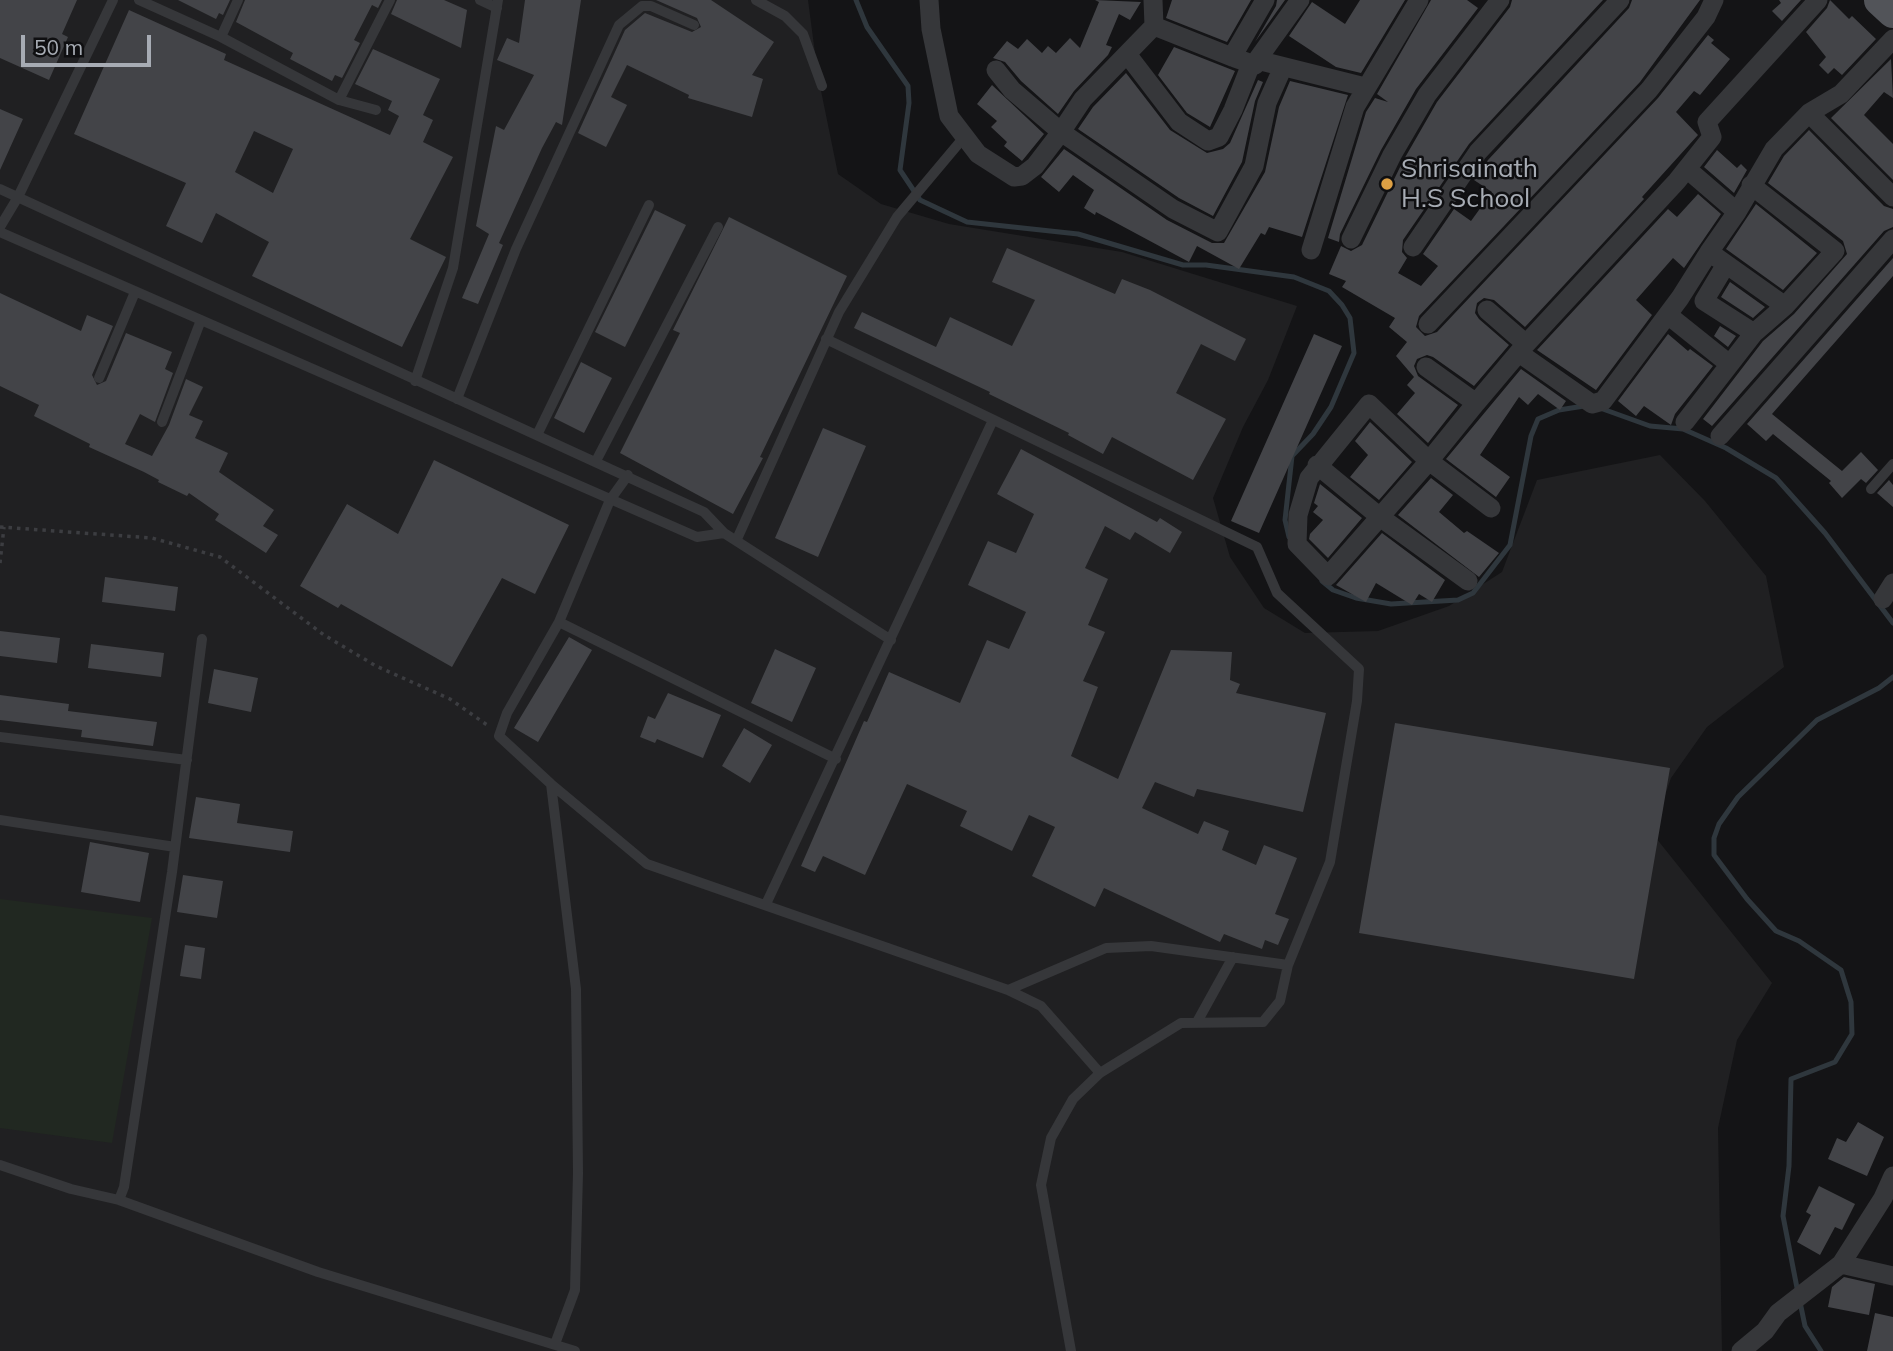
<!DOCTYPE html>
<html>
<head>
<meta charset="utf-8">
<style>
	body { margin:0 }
	#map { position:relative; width:1893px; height:1351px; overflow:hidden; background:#141416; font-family:Mulish,sans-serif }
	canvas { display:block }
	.scale { position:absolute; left:21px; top:35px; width:130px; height:32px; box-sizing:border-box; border:4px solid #a7acb4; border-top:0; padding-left:9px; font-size:21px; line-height:24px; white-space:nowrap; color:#a7acb4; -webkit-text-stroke:5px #0f0f11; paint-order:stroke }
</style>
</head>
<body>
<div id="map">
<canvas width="1893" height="1351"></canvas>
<div class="scale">50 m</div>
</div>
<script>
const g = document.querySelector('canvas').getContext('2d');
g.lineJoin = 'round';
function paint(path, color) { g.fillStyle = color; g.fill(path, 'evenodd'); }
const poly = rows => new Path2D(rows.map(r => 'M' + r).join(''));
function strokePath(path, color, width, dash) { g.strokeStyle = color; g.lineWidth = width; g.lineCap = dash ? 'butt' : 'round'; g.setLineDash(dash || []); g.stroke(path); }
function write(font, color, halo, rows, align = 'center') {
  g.font = font + ' Mulish,sans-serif'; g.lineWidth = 5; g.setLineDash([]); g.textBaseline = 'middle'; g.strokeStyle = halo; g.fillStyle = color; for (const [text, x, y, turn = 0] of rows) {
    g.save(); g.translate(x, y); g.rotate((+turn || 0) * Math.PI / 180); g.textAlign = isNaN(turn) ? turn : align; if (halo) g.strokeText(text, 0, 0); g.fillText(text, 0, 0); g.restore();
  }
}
paint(poly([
	[0,0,808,0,818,76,838,174,881,204,949,224,1122,252,1297,306,1268,380,1243,427,1213,498,1230,557,1264,608,1305,633,1378,631,1449,606,1502,572,1537,480,1660,455,1705,501,1766,576,1784,667,1707,727,1671,778,1652,833,1772,983,1737,1040,1718,1128,1722,1351,0,1351]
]), '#202022');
paint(poly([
	[0,899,152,918,112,1143,0,1128]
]), '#212821');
strokePath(poly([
	[856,0,867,27,908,86,909,103,900,170,920,200,967,222,1078,234,1183,265,1206,265,1294,277,1329,291,1342,305,1350,318,1354,353,1331,407,1313,434,1292,456,1285,520,1289,537],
	[1600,408,1650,426,1683,429,1726,448,1776,478,1825,533,1893,623],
	[1322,581,1333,590,1356,598,1391,604,1458,600,1473,593,1510,545,1531,436,1538,419,1559,410,1584,406],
	[1798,1293,1783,1216,1789,1166,1791,1079,1835,1062,1852,1034,1851,1002,1841,970,1799,941,1776,931,1747,899,1714,855,1714,838,1719,824,1738,797,1817,720,1879,688,1893,677],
	[1800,1302,1805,1326,1821,1351]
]), '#2f373d', 5);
paint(poly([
	[0,0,77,0,62,34,68,37,49,80,0,58],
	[178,0,230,0,223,15,219,13,216,19],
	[245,0,382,0,378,8,372,5,354,40,360,43,342,78,335,75,332,81,290,59,293,53,236,22],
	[397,0,444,0,467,10,461,48,391,14],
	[525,0,581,0,562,125,556,122,542,148,499,243,503,245,478,304,462,298,489,234,476,226,496,126,504,130,534,75,497,60,507,38,519,43],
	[656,0,711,0,774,42,752,75,763,79,752,117,688,98,689,95,627,65,611,97,627,105,606,147,578,133,625,30,645,13,692,32,701,27,697,18],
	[1095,0,1141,2,1130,20,1119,14,1106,45,1112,47,1108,55,1074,91,1058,114,1021,81,1005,62,993,58,1007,41,1018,49,1027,39,1042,53,1048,46,1056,53,1070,38,1080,48,1099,2],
	[1172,0,1251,0,1227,42,1166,18],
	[1277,0,1285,0,1255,42,1276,6],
	[1360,0,1405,0,1361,73,1336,67,1289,36,1312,2,1345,24],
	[1431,0,1467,0,1478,8,1416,89,1381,150,1340,234,1339,242,1328,238,1366,112,1375,98,1388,102,1377,94],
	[1512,0,1603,0,1469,144,1403,240,1402,252,1407,258,1398,273,1421,286,1438,266,1423,254,1454,209,1471,221,1492,192,1474,180,1488,160,1629,8,1632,0,1700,0,1640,82,1419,316,1416,327,1425,336,1437,332,1658,98,1708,35,1714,40,1711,43,1730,59,1700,95,1694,91,1676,112,1698,135,1642,197,1644,199,1525,327,1494,300,1484,298,1477,303,1475,313,1479,319,1509,345,1474,386,1433,357,1427,355,1417,359,1414,366,1418,376,1458,405,1428,443,1397,414,1415,393,1407,385,1414,377,1396,356,1407,342,1389,327,1395,318,1342,287,1346,281,1329,274,1341,246,1351,251,1362,245,1403,161,1437,102,1510,7],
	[1779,0,1801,0,1782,21,1772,11,1781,3],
	[1830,0,1849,19,1852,16,1876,39,1842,75,1834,68,1828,74,1819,65,1826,57,1806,32,1827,8],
	[129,10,226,54,224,60,390,135,399,116,388,110,392,101,355,84,373,49,440,79,423,115,433,120,423,142,453,157,410,239,446,257,402,347,252,276,269,242,216,213,202,243,166,226,186,183,74,134],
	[254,131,293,149,273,193,235,172],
	[1174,47,1235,71,1210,127,1187,113,1158,75],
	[1891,59,1893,98,1884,92,1864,115,1893,144,1893,180,1831,118],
	[1126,73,1170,130,1207,153,1223,149,1230,143,1258,80,1263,82,1255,101,1242,162,1213,216,1179,198,1078,129,1093,107],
	[1290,81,1348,95,1302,237,1269,227,1265,235,1261,233,1239,269,1197,246,1189,262,1096,212,1095,215,1084,208,1094,190,1073,175,1059,192,1041,177,1064,149,1167,220,1212,243,1224,243,1265,172,1279,107],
	[992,85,1044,134,1022,161,1004,146,1007,142,991,127,997,121,977,104],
	[0,109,23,119,0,170],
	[1809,130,1884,206,1893,209,1893,227,1884,231,1712,426,1703,419,1763,341,1794,314,1847,254,1843,241,1768,183,1784,156],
	[1717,150,1737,168,1741,164,1747,170,1734,193,1704,167],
	[1698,194,1721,214,1684,268,1673,258,1636,300,1652,315,1596,390,1537,350,1668,209,1677,217],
	[1756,204,1817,253,1783,290,1726,249],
	[655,210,686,225,625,347,595,332],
	[729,217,847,276,760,457,763,458,733,514,620,453,680,333,673,330],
	[1007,248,1115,294,1122,279,1150,290,1246,339,1235,361,1201,344,1176,393,1226,419,1193,480,1112,437,1103,454,1068,435,1069,433,989,394,990,392,854,328,862,312,936,347,950,317,1012,346,1035,300,992,282],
	[1893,258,1893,276,1772,414,1842,471,1861,452,1878,470,1866,483,1861,479,1842,498,1829,483,1831,481,1773,434,1766,441,1747,424],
	[1730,282,1765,307,1753,318,1721,297],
	[0,293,81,331,87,315,113,326,92,375,97,385,106,381,126,333,172,352,165,369,173,373,155,422,140,414,125,444,152,456,169,425,186,379,203,387,189,415,203,421,195,438,228,453,219,472,274,510,263,526,278,535,266,553,215,520,219,514,189,493,187,496,158,482,159,480,144,472,89,447,90,444,34,416,39,405,0,386],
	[1720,326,1736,336,1728,347,1714,336],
	[1314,334,1342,346,1259,533,1231,521],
	[1668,334,1688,351,1690,349,1713,366,1675,414,1671,425,1644,406,1636,416,1618,401],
	[581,362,612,378,584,433,554,418],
	[1521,369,1566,401,1560,410,1538,394,1528,405,1519,397,1480,455,1510,477,1496,497,1446,459],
	[1370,422,1412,462,1379,500,1350,477,1368,455,1355,441],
	[823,428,866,446,818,557,775,538],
	[1021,449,1157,522,1160,518,1182,532,1170,553,1135,532,1130,540,1105,526,1085,568,1108,579,1088,625,1105,632,1083,681,1098,687,1071,756,1118,779,1171,650,1232,652,1230,680,1240,684,1236,693,1326,713,1303,812,1197,789,1194,797,1155,782,1142,808,1198,834,1204,821,1229,831,1222,850,1256,865,1264,845,1297,858,1275,914,1289,919,1278,945,1265,940,1262,949,1224,934,1220,942,1104,888,1095,907,1032,876,1055,827,1029,815,1012,851,960,826,967,811,907,784,865,875,823,856,815,872,801,866,864,721,867,722,889,672,960,703,987,640,1009,649,1026,612,968,585,988,541,1016,553,1034,514,997,494],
	[434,460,569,525,535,594,502,578,452,667,341,604,338,608,300,586,347,504,398,534],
	[1431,478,1453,495,1439,512,1464,533,1467,531,1499,553,1479,577,1398,515],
	[1889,480,1893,485,1893,507,1877,493],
	[1320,484,1362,518,1328,558,1309,539,1310,534,1323,520,1313,512,1318,506,1314,503],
	[1382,533,1445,580,1432,602,1419,594,1412,605,1376,583,1366,602,1336,585],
	[105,577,178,587,175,611,102,602],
	[0,631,60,638,57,663,0,656],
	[569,637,592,650,538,742,514,728],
	[91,644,164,653,161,677,88,668],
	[775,649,816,668,792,722,751,703],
	[214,669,258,678,251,712,208,703],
	[668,693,721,715,703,758,657,739,655,743,640,737,648,716,655,719],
	[0,695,69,704,68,711,157,722,153,746,81,737,82,730,0,720],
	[1395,723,1670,768,1634,979,1359,933],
	[744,728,772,745,750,783,722,766],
	[196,797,240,804,237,823,293,831,290,852,189,838],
	[90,842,149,853,140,902,81,892],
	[183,875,223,881,217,918,177,912],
	[185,945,205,948,201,979,180,976],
	[1858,1122,1884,1137,1867,1176,1828,1159,1837,1138,1846,1142],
	[1819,1186,1855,1204,1842,1230,1835,1227,1820,1255,1797,1242,1811,1215,1806,1212],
	[1844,1277,1875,1284,1869,1315,1828,1307,1832,1287],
	[1875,1313,1893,1317,1893,1351,1867,1351]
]), '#434448');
strokePath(poly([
	[0,527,152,538,220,557,324,635,376,666,450,699,490,727],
	[0,563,4,527]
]), '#3c3d41', 3.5, [3.5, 5]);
strokePath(poly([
	[139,0,221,37,339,100,376,110],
	[480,0,497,8],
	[756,0,785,16,803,34,822,86],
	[221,37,238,0],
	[339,100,390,0],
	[0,189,704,512,724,533,891,640],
	[0,227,18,197,113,0],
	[0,232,697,537,724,533],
	[99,378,135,292],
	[415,381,453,268,498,0],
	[457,399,516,249,619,25,642,6,651,6,694,25],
	[162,422,201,320],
	[537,435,649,205],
	[596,461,718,227],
	[628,475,610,500,559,622,507,713,499,736,551,784,647,864,1008,990,1041,1006,1100,1073,1181,1023,1263,1022,1280,1001,1288,965,1330,862,1357,701,1359,669,1277,593,1257,547,826,339],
	[1871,489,1893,464],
	[737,539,839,312,897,217,965,136],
	[559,622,836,759],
	[0,737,187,760],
	[551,784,576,989,578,1173,575,1290,555,1344],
	[0,820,175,847],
	[766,904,993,420],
	[1008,990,1106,948,1151,946,1288,965],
	[1197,1022,1233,957],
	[0,1165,71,1189,119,1200,318,1272,575,1351],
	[119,1200,124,1187,172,872,202,639],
	[1071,1351,1041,1185,1051,1138,1073,1099,1100,1073]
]), '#36373a', 10);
strokePath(poly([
	[929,0,931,29,949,116,978,154,1014,177,1022,176,1035,166,1061,132,1012,90,996,70],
	[1153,0,1154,26],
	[1300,0,1257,60,1365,87],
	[1127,54,1179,122,1208,141,1219,137,1233,110,1251,64],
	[1232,57,1265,0],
	[1257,60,1255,65,1232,57,1154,26,1083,99,1061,132,1173,209,1218,232,1254,166,1267,103,1283,67],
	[1809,113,1893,197],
	[1687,169,1737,212,1774,149,1809,113,1841,94,1893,39],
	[1737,212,1709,252,1785,306],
	[1351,239,1392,155,1427,95,1500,0],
	[1413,247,1478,152,1620,0],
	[1311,250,1355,107,1419,0],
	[1725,266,1704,301,1754,333],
	[1487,310,1526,344,1677,181,1712,137,1707,122,1818,0],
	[1668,315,1728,363],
	[1428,324,1649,90,1706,17,1714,0],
	[1519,353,1592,404,1603,401,1680,298,1709,252],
	[1426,367,1476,403,1525,345],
	[1476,403,1429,461,1328,576,1297,544,1298,515,1309,478,1369,404,1429,461,1491,508],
	[1685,422,1754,333,1785,306,1835,251,1751,185],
	[1720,436,1893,239],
	[1317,465,1380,517,1468,581],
	[1883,599,1893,583],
	[1841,1264,1893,1276],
	[1741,1351,1765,1331,1778,1313,1841,1264,1883,1198,1893,1176]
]), '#36373a', 19);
strokePath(poly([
	[1880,0,1893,12]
]), '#525459', 32);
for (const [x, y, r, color] of [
	[1387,184,7,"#dda044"]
]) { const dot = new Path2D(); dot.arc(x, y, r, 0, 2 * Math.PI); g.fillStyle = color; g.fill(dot); strokePath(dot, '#0f0f11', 2.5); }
write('26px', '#a7acb4', '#0f0f11', [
	["Shrisainath",1401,169],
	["H.S School",1401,199]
], 'left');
</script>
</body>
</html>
